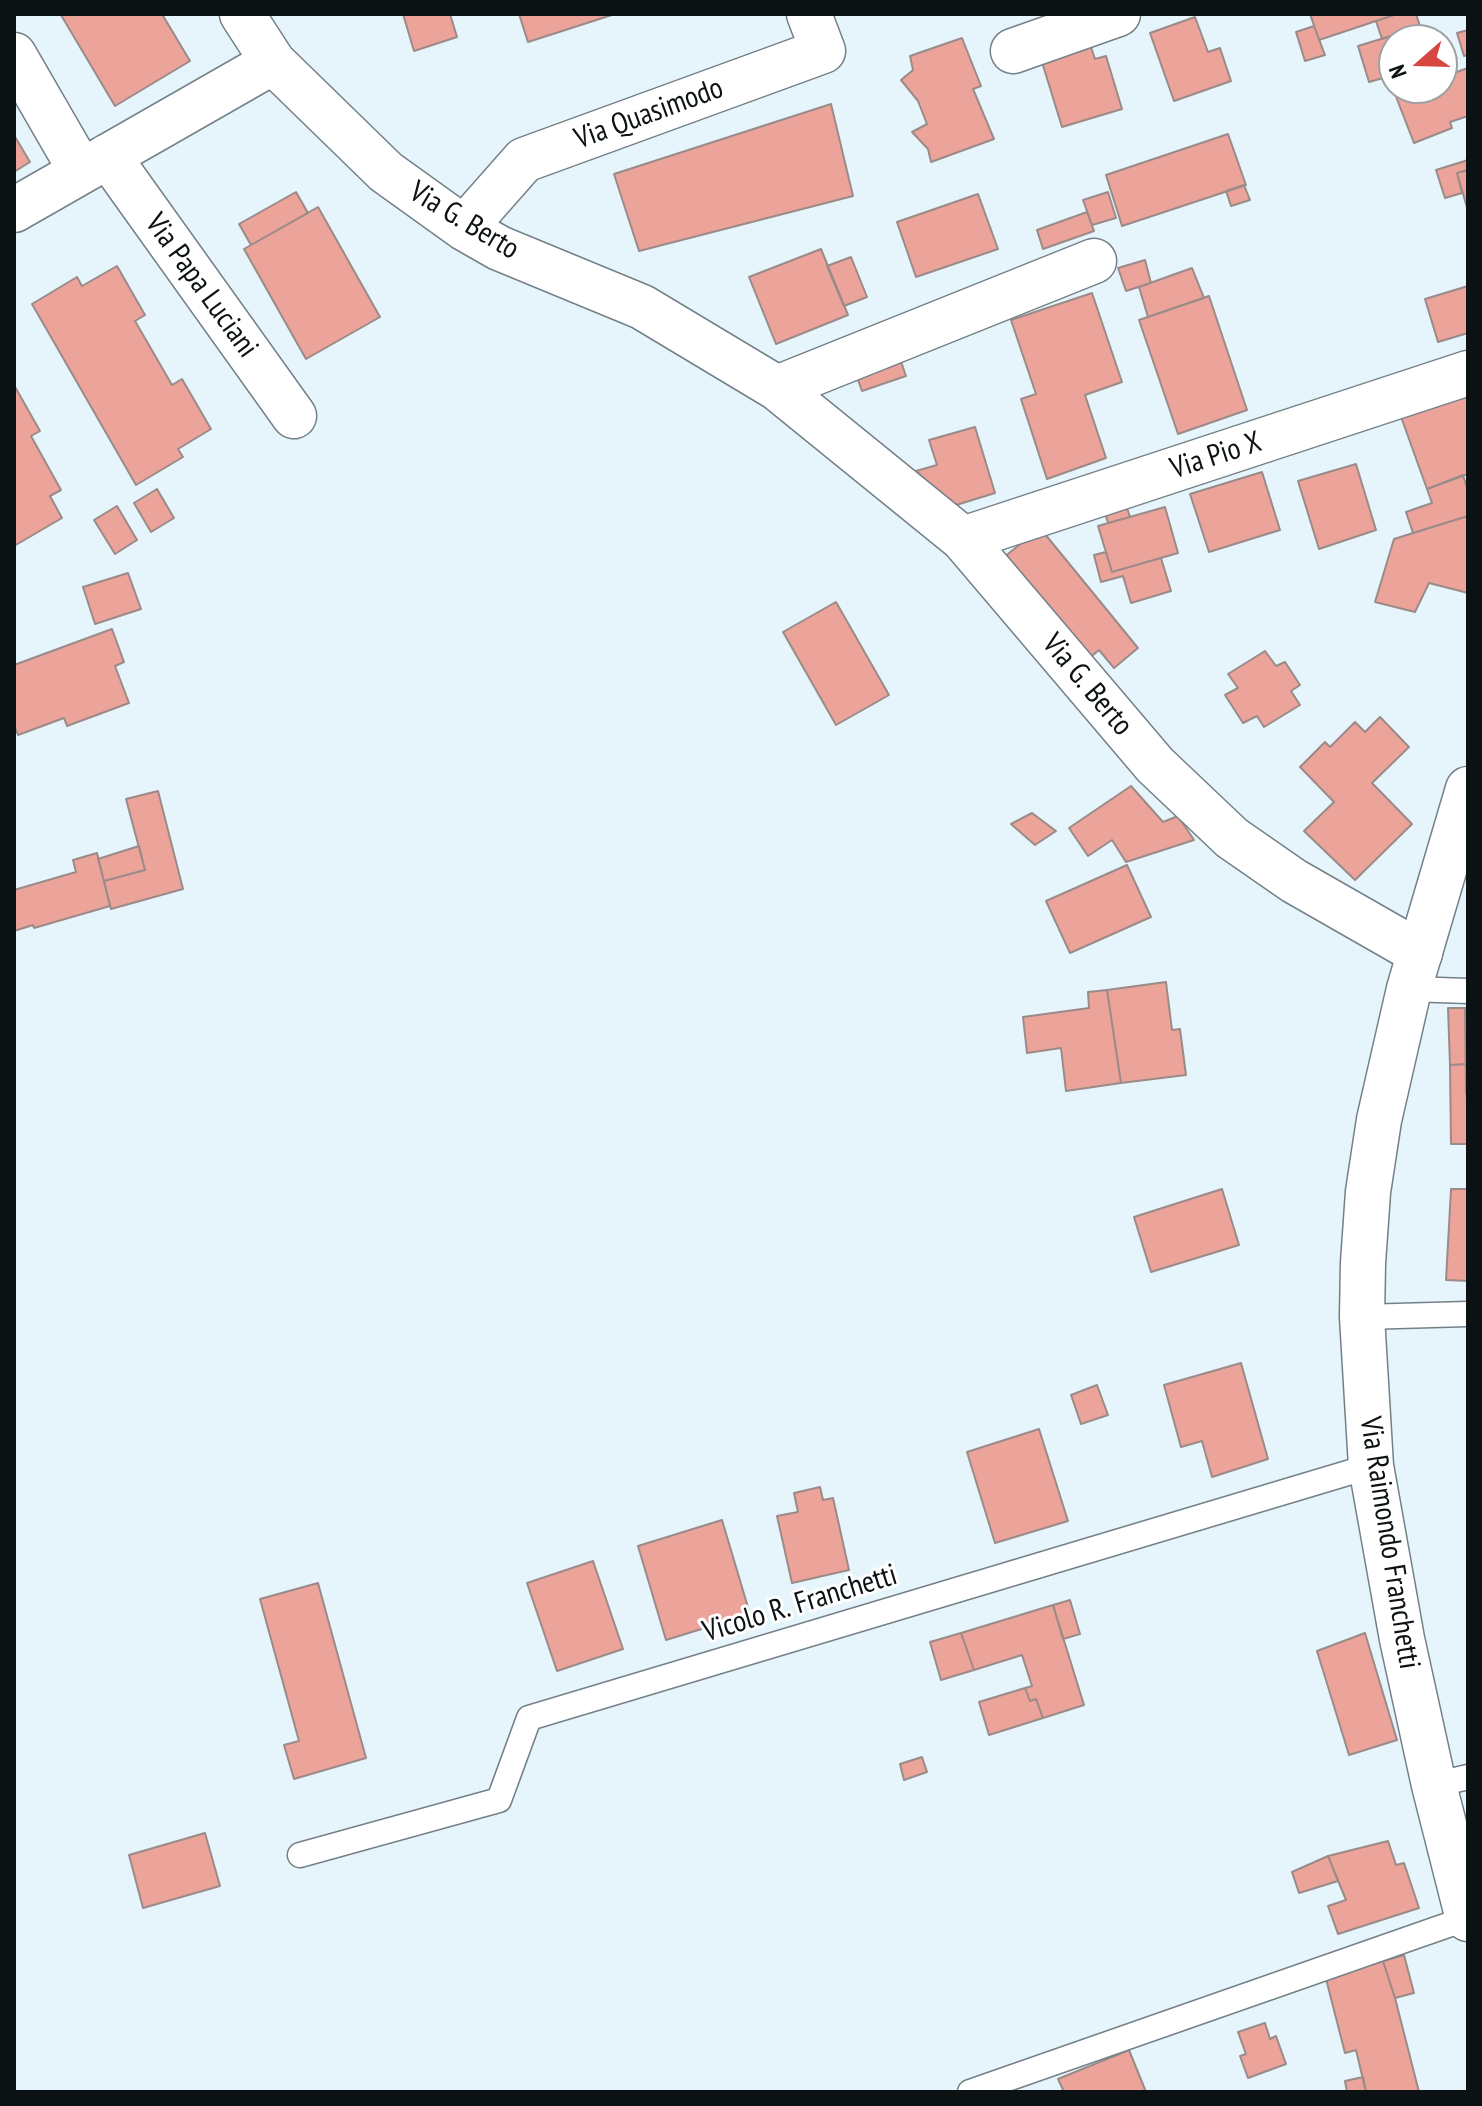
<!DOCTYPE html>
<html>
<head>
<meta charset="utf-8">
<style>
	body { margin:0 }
	#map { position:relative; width:1482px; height:2106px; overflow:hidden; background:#e6f4fc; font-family:"PT Sans Narrow",sans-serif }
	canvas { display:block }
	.frame { position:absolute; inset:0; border:16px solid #0c1113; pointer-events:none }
	.north { position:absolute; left:1378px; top:24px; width:80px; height:80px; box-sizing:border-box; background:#fff; border:2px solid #9ea0a1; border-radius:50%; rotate:250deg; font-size:22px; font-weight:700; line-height:32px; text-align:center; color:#0c1113 }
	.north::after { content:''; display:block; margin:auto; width:28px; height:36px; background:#d64741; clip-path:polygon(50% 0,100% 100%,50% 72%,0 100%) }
</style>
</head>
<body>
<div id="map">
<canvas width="1482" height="2106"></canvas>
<div class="frame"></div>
<div class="north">N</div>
</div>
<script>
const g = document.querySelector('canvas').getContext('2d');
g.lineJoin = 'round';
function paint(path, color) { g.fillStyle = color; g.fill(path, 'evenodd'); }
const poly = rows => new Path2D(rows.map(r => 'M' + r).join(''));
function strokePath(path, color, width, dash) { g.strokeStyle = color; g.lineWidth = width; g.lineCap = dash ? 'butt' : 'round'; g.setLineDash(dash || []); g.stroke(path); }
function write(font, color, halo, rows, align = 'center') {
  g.font = font + ' "PT Sans Narrow",sans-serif'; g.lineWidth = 6; g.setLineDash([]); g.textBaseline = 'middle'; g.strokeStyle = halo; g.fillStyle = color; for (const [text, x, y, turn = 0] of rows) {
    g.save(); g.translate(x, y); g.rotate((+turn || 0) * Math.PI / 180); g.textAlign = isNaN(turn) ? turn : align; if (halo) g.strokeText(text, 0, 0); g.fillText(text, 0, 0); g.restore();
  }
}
const building = poly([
	[64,14,162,14,190,61,115,106,61,15,64,14],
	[403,14,450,14,457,37,414,51,403,14],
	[519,14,615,14,528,42,519,14],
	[1310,14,1397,14,1319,40,1310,14],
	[1397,14,1416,14,1420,26,1382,39,1376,21,1397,14],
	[1195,17,1208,52,1220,48,1231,81,1174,101,1150,33,1195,17],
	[1314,26,1325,55,1305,61,1296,32,1314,26],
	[1468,30,1468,55,1464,56,1457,33,1468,30],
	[1407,31,1410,40,1394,40,1394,75,1369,82,1358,46,1407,31],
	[962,38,981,86,973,89,994,139,931,162,928,149,912,132,927,124,918,101,901,80,913,70,910,56,962,38],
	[1090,44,1095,59,1106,56,1122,109,1062,127,1042,62,1090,44],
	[1468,68,1468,116,1450,122,1452,128,1414,143,1395,94,1411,88,1442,88,1442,77,1468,68],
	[831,104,853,196,639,251,614,174,831,104],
	[1228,134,1246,185,1122,226,1106,175,1228,134],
	[14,135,30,162,14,172,14,135],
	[1468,160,1468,170,1457,173,1462,193,1445,198,1436,170,1468,160],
	[1468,170,1468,211,1457,173,1468,170],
	[1244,185,1250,200,1231,206,1226,191,1244,185],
	[296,192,308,213,251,245,239,224,296,192],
	[1108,192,1116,218,1092,225,1083,200,1108,192],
	[978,194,998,249,916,277,897,222,978,194],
	[318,207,380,317,306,359,244,249,318,207],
	[1087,212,1094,231,1043,249,1037,230,1087,212],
	[821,249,848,315,776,344,749,277,821,249],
	[851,257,867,297,844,306,827,266,851,257],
	[1145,260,1151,283,1126,291,1118,268,1145,260],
	[117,266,145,315,135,321,172,385,182,379,211,429,178,449,183,457,136,485,32,304,77,277,82,286,117,266],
	[1192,268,1204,298,1148,317,1139,287,1192,268],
	[1468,286,1468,333,1438,342,1425,299,1468,286],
	[1092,293,1122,382,1085,395,1106,458,1047,479,1021,399,1036,394,1011,320,1092,293],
	[1209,296,1247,410,1178,434,1139,320,1209,296],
	[897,350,906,376,862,391,853,366,897,350],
	[14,385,40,431,31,436,61,490,50,496,62,518,14,546,14,385],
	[1468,392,1468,474,1427,489,1400,414,1468,392],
	[975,427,995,493,953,506,916,471,937,465,929,440,975,427],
	[1356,464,1376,530,1319,549,1298,481,1356,464],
	[1262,472,1280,530,1209,552,1190,494,1262,472],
	[1463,475,1468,491,1468,516,1413,533,1406,512,1432,503,1427,489,1463,475],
	[157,489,174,518,151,532,134,503,157,489],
	[1125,502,1130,517,1108,523,1104,509,1125,502],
	[117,506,137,540,115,554,94,520,117,506],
	[1165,507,1178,553,1112,572,1098,526,1165,507],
	[1468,516,1468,593,1429,583,1415,612,1375,602,1394,539,1468,516],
	[1040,528,1138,648,1114,668,1099,650,1087,660,1003,558,1040,528],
	[1106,552,1112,572,1161,558,1171,591,1131,603,1123,576,1101,582,1094,555,1106,552],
	[128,573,141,609,95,624,83,587,128,573],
	[836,602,889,695,836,725,783,632,836,602],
	[112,629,124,662,115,666,129,703,67,726,64,718,18,735,14,725,14,665,112,629],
	[1265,651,1276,666,1285,662,1300,685,1291,691,1300,705,1264,727,1257,716,1243,723,1225,695,1238,688,1228,674,1265,651],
	[1380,717,1409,747,1372,783,1412,824,1355,880,1304,831,1334,802,1300,767,1325,742,1330,747,1355,722,1365,732,1380,717],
	[1131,786,1163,822,1178,816,1194,840,1126,862,1112,840,1088,856,1069,828,1131,786],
	[158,791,183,889,111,909,104,881,145,870,126,799,158,791],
	[1032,813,1056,831,1035,845,1011,824,1032,813],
	[139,846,145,870,104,881,98,859,139,846],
	[97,853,110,906,34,928,33,925,14,931,14,890,76,872,73,860,97,853],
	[1127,865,1151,917,1070,953,1046,901,1127,865],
	[1166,982,1172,1030,1180,1029,1186,1075,1121,1083,1107,990,1166,982],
	[1107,990,1121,1083,1066,1091,1061,1048,1027,1053,1023,1017,1089,1008,1088,992,1107,990],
	[1448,1008,1465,1008,1466,1064,1450,1065,1448,1008],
	[1465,1008,1468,1008,1468,1093,1466,1093,1465,1008],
	[1466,1064,1468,1144,1451,1144,1450,1065,1466,1064],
	[1222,1189,1239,1245,1151,1272,1134,1217,1222,1189],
	[1451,1189,1468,1189,1468,1281,1446,1280,1451,1189],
	[1241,1363,1268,1459,1212,1477,1202,1441,1181,1447,1164,1385,1241,1363],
	[1097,1385,1108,1415,1081,1424,1071,1395,1097,1385],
	[1039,1429,1068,1521,995,1543,967,1452,1039,1429],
	[820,1487,823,1500,833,1498,849,1570,792,1583,777,1516,798,1512,794,1493,820,1487],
	[722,1520,750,1614,666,1640,638,1546,722,1520],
	[593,1561,623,1649,557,1671,527,1583,593,1561],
	[318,1583,366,1758,294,1779,284,1745,299,1741,260,1599,318,1583],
	[1070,1600,1080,1634,1063,1639,1053,1605,1070,1600],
	[1053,1605,1084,1705,1043,1718,1036,1699,1030,1701,1025,1688,1032,1686,1022,1655,974,1670,961,1633,1053,1605],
	[961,1633,974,1670,941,1680,930,1642,961,1633],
	[1365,1633,1397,1740,1349,1755,1317,1651,1365,1633],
	[1025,1688,1030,1701,1036,1699,1043,1718,989,1735,979,1702,1025,1688],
	[922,1757,927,1772,904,1780,900,1764,922,1757],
	[205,1833,220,1886,143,1908,129,1855,205,1833],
	[1388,1841,1396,1865,1404,1863,1419,1908,1338,1934,1328,1906,1346,1900,1328,1856,1388,1841],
	[1328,1856,1338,1881,1299,1893,1292,1872,1328,1856],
	[1404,1955,1414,1993,1395,1998,1383,1961,1404,1955],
	[1383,1961,1395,1998,1419,2092,1366,2092,1356,2050,1345,2053,1325,1975,1383,1961],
	[1265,2023,1270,2039,1276,2036,1286,2064,1248,2078,1240,2056,1246,2054,1238,2032,1265,2023],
	[1129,2050,1146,2092,1064,2092,1058,2079,1129,2050],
	[1363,2077,1366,2092,1347,2092,1345,2081,1363,2077]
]);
paint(building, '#eba39a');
strokePath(building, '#9a8b89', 2);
const lane = poly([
	[1409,989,1468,991],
	[1362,1317,1468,1314],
	[1434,1785,1468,1777],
	[300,1855,499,1800,529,1718,1371,1466],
	[970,2092,1468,1918]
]);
const street = poly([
	[242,14,273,62,386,172,464,228,499,248,642,307,777,388,963,539,1155,765,1232,838,1294,881,1420,953],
	[1013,51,1118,14],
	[14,55,81,171],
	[108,156,294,416],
	[14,210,273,62],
	[464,228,524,160,823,51,809,14],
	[777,388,1094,261],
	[963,539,1468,373]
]);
const secondary = poly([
	[1468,789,1409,989,1379,1120,1368,1192,1363,1263,1362,1317,1371,1466,1402,1639,1434,1785,1468,1919]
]);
strokePath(lane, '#748088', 27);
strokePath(street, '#748088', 47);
strokePath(secondary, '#748088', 47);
strokePath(lane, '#fff', 24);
strokePath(street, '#fff', 44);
strokePath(secondary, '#fff', 44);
write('30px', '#0c1113', '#fff', [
	["Via Quasimodo",649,114,-20],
	["Via G. Berto",464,221,31],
	["Via Papa Luciani",201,286,54],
	["Via Pio X",1216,456,-18],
	["Via G. Berto",1087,685,50],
	["Via Raimondo Franchetti",1389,1543,81],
	["Vicolo R. Franchetti",800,1604,-17]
]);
</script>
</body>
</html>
